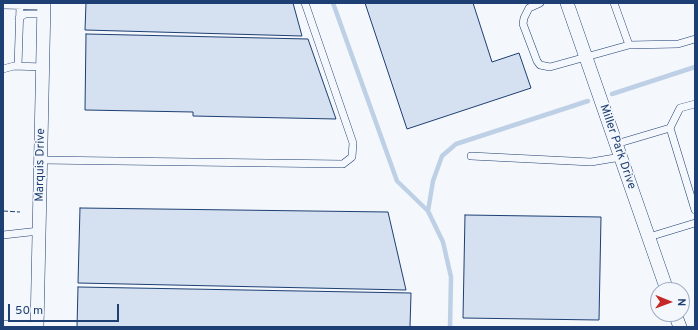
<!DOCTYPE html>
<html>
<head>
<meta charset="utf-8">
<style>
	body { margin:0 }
	#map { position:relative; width:698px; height:330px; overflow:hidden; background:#f4f7fb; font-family:Overpass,sans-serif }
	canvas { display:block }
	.frame { position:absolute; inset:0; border:4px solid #1d3f73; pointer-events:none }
	.north { position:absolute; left:650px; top:282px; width:40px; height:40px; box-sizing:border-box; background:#f4f7fb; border:1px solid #9eadc5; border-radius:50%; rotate:91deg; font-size:11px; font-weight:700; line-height:16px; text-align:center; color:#1d3f73 }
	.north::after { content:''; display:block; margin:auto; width:14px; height:18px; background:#c62828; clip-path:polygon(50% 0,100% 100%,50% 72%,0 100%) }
	.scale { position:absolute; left:8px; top:304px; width:111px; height:18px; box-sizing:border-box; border:2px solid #1d3f73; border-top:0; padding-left:5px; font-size:12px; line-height:14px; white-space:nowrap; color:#1d3f73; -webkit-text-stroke:3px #f4f7fb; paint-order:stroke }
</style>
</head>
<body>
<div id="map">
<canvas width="698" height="330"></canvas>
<div class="frame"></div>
<div class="north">N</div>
<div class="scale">50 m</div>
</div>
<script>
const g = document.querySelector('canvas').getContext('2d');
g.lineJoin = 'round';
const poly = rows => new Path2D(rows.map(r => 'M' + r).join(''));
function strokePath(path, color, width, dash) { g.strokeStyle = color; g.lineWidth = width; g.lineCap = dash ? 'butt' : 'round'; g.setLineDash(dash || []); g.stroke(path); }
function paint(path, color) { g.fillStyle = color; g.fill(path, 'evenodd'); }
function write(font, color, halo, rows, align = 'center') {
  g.font = font + ' Overpass,sans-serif'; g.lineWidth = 3; g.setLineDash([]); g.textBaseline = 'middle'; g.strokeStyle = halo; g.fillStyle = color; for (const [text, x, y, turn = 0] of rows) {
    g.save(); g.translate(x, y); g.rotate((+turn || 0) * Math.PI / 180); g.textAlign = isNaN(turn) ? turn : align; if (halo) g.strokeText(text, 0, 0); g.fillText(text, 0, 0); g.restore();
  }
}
strokePath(poly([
	[333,3,397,181,428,211],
	[612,94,695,67],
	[450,327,451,277,443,242,428,211,433,181,442,156,456,144,588,101]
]), '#bed0e5', 4.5);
const building = poly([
	[86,3,293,3,302,36,85,30,86,3],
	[365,3,473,3,492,62,519,53,531,88,407,129,365,3],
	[86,34,308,39,336,119,193,116,193,112,85,110,86,34],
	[80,208,388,212,406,290,78,283,80,208],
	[465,215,601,217,599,320,463,318,465,215],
	[78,287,411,293,410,327,77,327,78,287]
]);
paint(building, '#d5e0f0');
strokePath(building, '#1d3f73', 1);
const lane = poly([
	[540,3,529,8,524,18,523,24,537,61,540,65,550,67,629,45,614,3],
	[3,5,44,6],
	[19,18,25,14,44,14],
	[629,45,678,44,695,39],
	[18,66,20,6],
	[3,69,14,66,43,67],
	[670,128,695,210],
	[616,144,670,128,680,108,695,104],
	[471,156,591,162,621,157],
	[41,160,343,164,352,157,353,143,305,3],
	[3,235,39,231],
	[649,237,695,223],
	[3,324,37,326]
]);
const street = poly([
	[567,3,667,290],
	[675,314,680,327],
	[37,327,44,3]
]);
strokePath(lane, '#1d3f73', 8);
strokePath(street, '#1d3f73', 14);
strokePath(lane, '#f4f7fb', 7);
strokePath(street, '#f4f7fb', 13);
strokePath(poly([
	[3,211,20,212]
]), '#1d3f73', 1, [5, 2]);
write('12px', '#1d3f73', '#f4f7fb', [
	["Miller Park Drive",617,147,71],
	["Marquis Drive",41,165,-89]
]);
</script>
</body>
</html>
